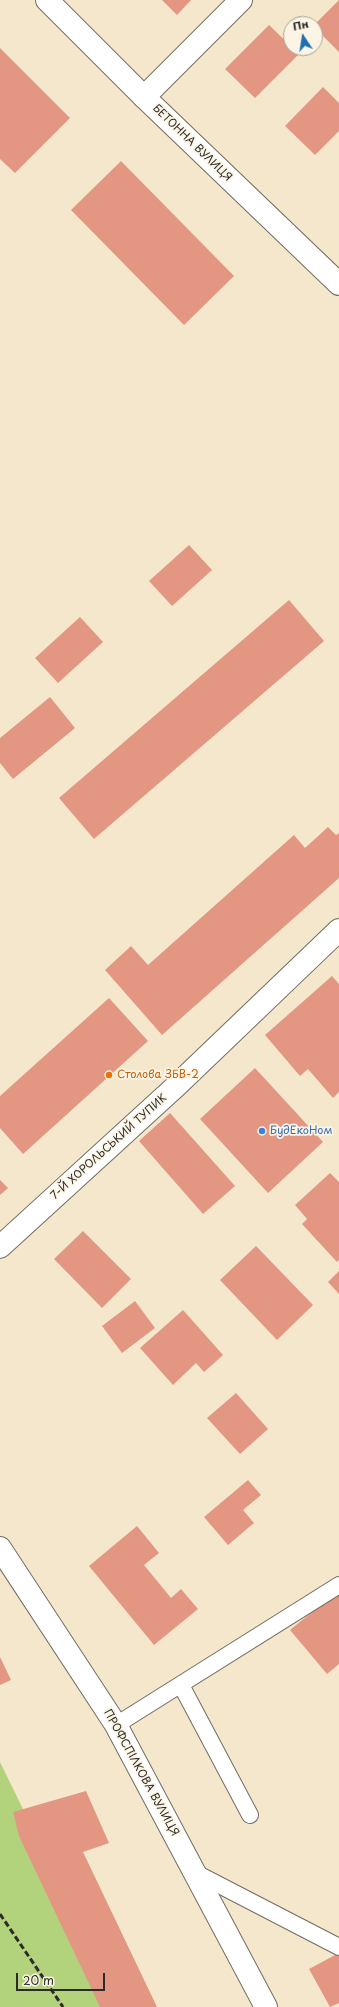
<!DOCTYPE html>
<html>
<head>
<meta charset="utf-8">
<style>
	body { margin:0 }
	#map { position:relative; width:339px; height:2007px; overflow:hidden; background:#f5e7cc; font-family:"Playpen Sans",sans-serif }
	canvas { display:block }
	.north { position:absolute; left:283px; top:16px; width:40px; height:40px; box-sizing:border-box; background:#fcf5e5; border:1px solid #a8a49b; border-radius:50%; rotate:348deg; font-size:11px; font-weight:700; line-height:16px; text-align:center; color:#2b2b2b }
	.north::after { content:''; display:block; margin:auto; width:14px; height:18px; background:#1f6fb2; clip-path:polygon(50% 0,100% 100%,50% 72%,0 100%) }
	.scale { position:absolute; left:16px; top:1973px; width:89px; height:18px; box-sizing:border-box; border:2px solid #2b2b2b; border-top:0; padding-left:5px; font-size:12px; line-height:14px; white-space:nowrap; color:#2b2b2b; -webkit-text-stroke:3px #fcf5e5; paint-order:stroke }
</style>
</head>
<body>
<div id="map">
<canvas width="339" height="2007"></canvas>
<div class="north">Пн</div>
<div class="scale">20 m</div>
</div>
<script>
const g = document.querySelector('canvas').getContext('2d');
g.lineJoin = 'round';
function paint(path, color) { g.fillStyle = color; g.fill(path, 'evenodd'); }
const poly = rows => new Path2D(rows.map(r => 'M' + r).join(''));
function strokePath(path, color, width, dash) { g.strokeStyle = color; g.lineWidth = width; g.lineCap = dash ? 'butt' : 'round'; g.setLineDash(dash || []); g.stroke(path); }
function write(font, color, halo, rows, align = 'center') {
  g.font = font + ' "Playpen Sans",sans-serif'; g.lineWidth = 3.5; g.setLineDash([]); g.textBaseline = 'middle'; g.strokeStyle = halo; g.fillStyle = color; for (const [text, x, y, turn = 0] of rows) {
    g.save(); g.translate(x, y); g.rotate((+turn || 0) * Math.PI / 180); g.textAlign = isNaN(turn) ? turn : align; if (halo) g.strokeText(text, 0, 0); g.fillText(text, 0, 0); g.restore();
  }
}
paint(poly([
	[0,1762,23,1809,26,1834,110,2007,0,2007]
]), '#b2d37b');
paint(poly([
	[162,0,191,0,177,15],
	[339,0,339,52,315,28,315,24],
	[269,25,299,54,255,98,225,69],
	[0,48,70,118,15,173,0,159],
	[323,87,339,103,339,131,315,155,285,126],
	[121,161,234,276,184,325,71,210],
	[189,545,212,570,172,606,149,581],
	[289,600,324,641,94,839,59,798],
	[80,617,103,642,58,683,35,658],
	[50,697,75,728,13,779,0,763,0,738],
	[328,827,336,835,339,833,339,878,162,1035,105,970,131,946,148,965,294,835,305,848],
	[332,976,339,984,339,1092,333,1098,308,1069,300,1076,265,1035],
	[109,998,148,1041,23,1154,0,1128,0,1096],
	[255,1068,323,1142,268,1193,200,1119],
	[170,1113,235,1186,203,1214,139,1141],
	[330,1173,339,1182,339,1260,337,1262,302,1224,307,1219,295,1205],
	[0,1180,8,1188,0,1195],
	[83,1231,131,1279,102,1308,54,1259],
	[256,1246,313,1305,277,1340,220,1280],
	[339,1271,339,1294,328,1282],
	[135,1301,155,1328,122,1353,102,1326],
	[183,1310,223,1355,204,1372,196,1363,173,1385,140,1348],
	[236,1393,268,1429,240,1454,207,1418],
	[248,1480,261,1495,243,1510,254,1523,228,1545,204,1517],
	[137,1526,159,1553,144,1565,171,1598,181,1589,198,1609,154,1645,89,1566],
	[339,1590,339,1664,327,1674,290,1630],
	[0,1657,11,1680,0,1685],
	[86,1791,109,1843,83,1852,157,2007,100,2007,19,1836,13,1812],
	[339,1953,339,2003,330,2007,309,1969]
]), '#e39782');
const service = poly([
	[181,1685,250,1815],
	[116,1725,339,1585],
	[196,1873,339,1947]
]);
const minor = poly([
	[144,97,241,0]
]);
const tertiary = poly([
	[47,0,144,97,339,284],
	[0,1247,174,1088,339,930],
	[0,1548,116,1725,266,2007]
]);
strokePath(service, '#726d63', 18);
strokePath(minor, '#726d63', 24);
strokePath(tertiary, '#726d63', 24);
strokePath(service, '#fff', 16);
strokePath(minor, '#fff', 22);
strokePath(tertiary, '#fff', 22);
strokePath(poly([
	[0,1914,63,2007]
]), '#2b2b2b', 3, [6, 3]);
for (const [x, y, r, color] of [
	[109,1075,4,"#e8710a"],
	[262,1131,4,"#3f7fe0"]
]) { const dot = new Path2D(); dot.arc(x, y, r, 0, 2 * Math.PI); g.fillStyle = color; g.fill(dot); strokePath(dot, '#fcf5e5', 1.5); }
write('11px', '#2b2b2b', '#fcf5e5', [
	["БЕТОННА ВУЛИЦЯ",192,143,44],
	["7-Й ХОРОЛЬСЬКИЙ ТУПИК",109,1147,-42],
	["ПРОФСПІЛКОВА ВУЛИЦЯ",141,1773,61]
]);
write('11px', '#c56008', '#fcf5e5', [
	["Столова ЗБВ-2",117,1075]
], 'left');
write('11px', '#366cbe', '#fcf5e5', [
	["БудЕкоНом",270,1131]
], 'left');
</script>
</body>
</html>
